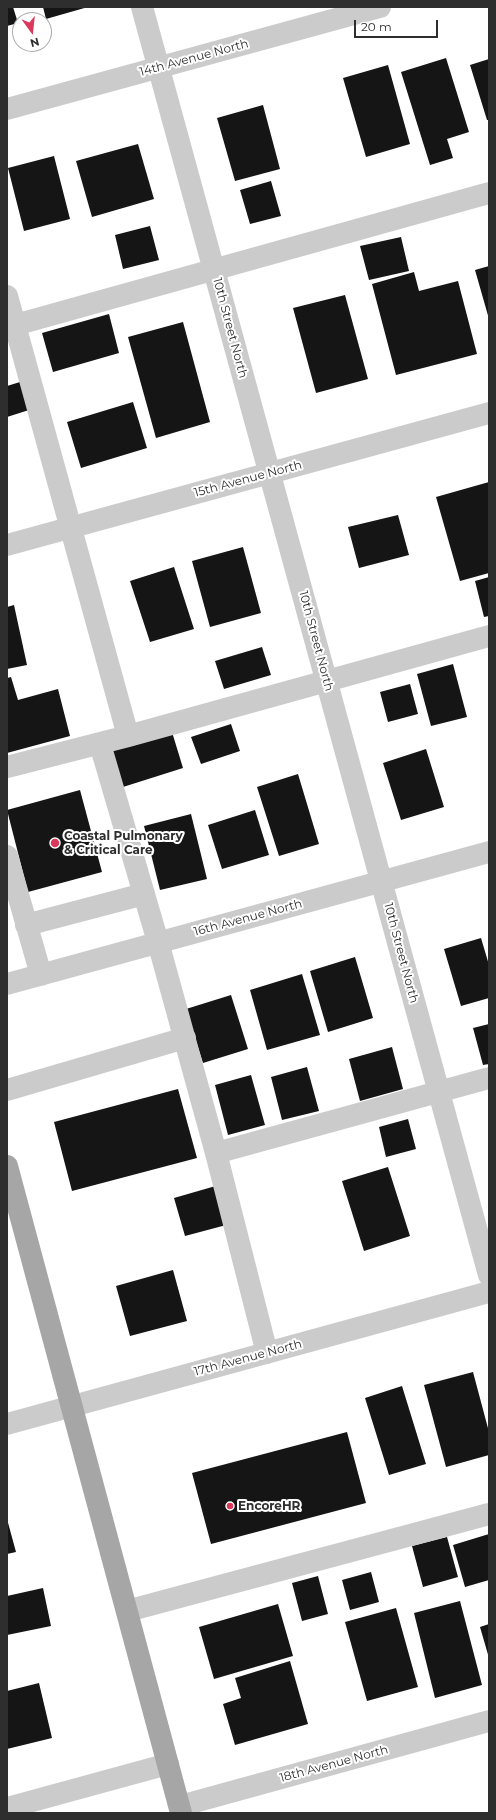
<!DOCTYPE html>
<html>
<head>
<meta charset="utf-8">
<style>
	body { margin:0 }
	#map { position:relative; width:496px; height:1820px; overflow:hidden; background:#fff; font-family:Montserrat,sans-serif }
	canvas { display:block }
	.frame { position:absolute; inset:0; border:8px solid #2e2e2e; pointer-events:none }
	.north { position:absolute; left:12px; top:12px; width:40px; height:40px; box-sizing:border-box; background:#fff; border:1px solid #ababab; border-radius:50%; rotate:165deg; font-size:11px; font-weight:700; line-height:16px; text-align:center; color:#2e2e2e }
	.north::after { content:''; display:block; margin:auto; width:14px; height:18px; background:#db395b; clip-path:polygon(50% 0,100% 100%,50% 72%,0 100%) }
	.scale { position:absolute; left:354px; top:20px; width:84px; height:18px; box-sizing:border-box; border:2px solid #2e2e2e; border-top:0; padding-left:5px; font-size:12px; line-height:14px; white-space:nowrap; color:#2e2e2e; -webkit-text-stroke:3px #fff; paint-order:stroke }
</style>
</head>
<body>
<div id="map">
<canvas width="496" height="1820"></canvas>
<div class="frame"></div>
<div class="north">N</div>
<div class="scale">20 m</div>
</div>
<script>
const g = document.querySelector('canvas').getContext('2d');
g.lineJoin = 'round';
function paint(path, color) { g.fillStyle = color; g.fill(path, 'evenodd'); }
const poly = rows => new Path2D(rows.map(r => 'M' + r).join(''));
function strokePath(path, color, width, dash) { g.strokeStyle = color; g.lineWidth = width; g.lineCap = dash ? 'butt' : 'round'; g.setLineDash(dash || []); g.stroke(path); }
function write(font, color, halo, rows, align = 'center') {
  g.font = font + ' Montserrat,sans-serif'; g.lineWidth = 4; g.setLineDash([]); g.textBaseline = 'middle'; g.strokeStyle = halo; g.fillStyle = color; for (const [text, x, y, turn = 0] of rows) {
    g.save(); g.translate(x, y); g.rotate((+turn || 0) * Math.PI / 180); g.textAlign = isNaN(turn) ? turn : align; if (halo) g.strokeText(text, 0, 0); g.fillText(text, 0, 0); g.restore();
  }
}
paint(poly([
	[7,7,13,7,18,23,7,26],
	[43,7,88,7,46,19],
	[446,58,469,132,447,139,453,158,430,165,401,72],
	[489,59,489,120,487,120,470,65],
	[388,65,410,144,366,157,343,78],
	[263,105,280,169,235,181,217,118],
	[138,144,154,199,92,217,76,161],
	[54,156,70,219,24,231,8,168],
	[271,181,281,216,250,224,240,190],
	[150,226,159,260,123,269,115,235],
	[401,237,409,271,369,280,360,246],
	[489,266,489,319,475,270],
	[414,272,419,291,458,281,477,354,396,375,372,284],
	[345,295,368,379,316,393,293,308],
	[109,314,119,353,53,372,42,333],
	[183,322,210,422,156,438,128,337],
	[20,382,29,410,7,417,7,386],
	[133,402,147,448,81,468,67,422],
	[489,482,489,573,460,581,436,497],
	[398,515,409,555,359,568,348,527],
	[243,547,261,613,210,627,192,561],
	[174,567,194,629,150,642,130,581],
	[489,577,489,616,484,617,475,581],
	[14,605,27,665,7,669,7,607],
	[262,647,271,675,224,689,215,661],
	[453,664,467,717,431,726,417,674],
	[11,677,18,700,58,689,70,736,7,753,7,678],
	[410,684,418,714,388,722,380,692],
	[231,724,240,751,201,764,191,737],
	[172,732,183,768,123,787,112,750],
	[426,749,444,807,401,820,383,763],
	[298,774,319,844,279,856,257,787],
	[80,790,102,872,28,892,7,810],
	[255,810,269,855,222,869,208,825],
	[191,814,207,879,160,890,144,826],
	[481,938,489,965,489,998,461,1006,444,949],
	[355,957,373,1018,328,1032,310,971],
	[302,974,320,1035,267,1050,250,990],
	[231,995,248,1049,203,1063,186,1009],
	[489,1024,489,1064,483,1065,473,1028],
	[392,1047,403,1089,360,1101,349,1059],
	[307,1067,319,1111,282,1120,271,1077],
	[251,1075,265,1125,228,1135,215,1085],
	[178,1089,197,1158,72,1191,54,1122],
	[408,1119,416,1149,386,1157,379,1127],
	[388,1167,410,1236,364,1251,342,1181],
	[219,1185,230,1224,185,1236,174,1198],
	[173,1270,187,1321,130,1336,116,1286],
	[473,1372,489,1432,489,1455,446,1467,424,1385],
	[402,1386,426,1464,389,1475,365,1398],
	[347,1432,366,1503,211,1544,192,1473],
	[7,1519,16,1552,7,1554],
	[489,1534,489,1580,465,1587,453,1545],
	[447,1537,458,1577,423,1587,412,1546],
	[371,1572,379,1602,350,1610,342,1580],
	[318,1576,328,1614,302,1621,292,1583],
	[43,1588,51,1626,7,1635,7,1596],
	[460,1601,482,1685,435,1698,414,1613],
	[278,1604,293,1656,214,1679,199,1627],
	[396,1608,418,1687,367,1701,345,1622],
	[489,1624,489,1658,480,1627],
	[290,1661,308,1724,235,1745,223,1704,241,1698,235,1678],
	[39,1683,52,1738,7,1749,7,1691]
]), '#151515');
strokePath(poly([
	[142,7,489,1275],
	[7,109,380,7],
	[7,296,128,736],
	[15,325,489,193],
	[7,545,489,413],
	[100,744,158,942,216,1153,267,1353],
	[7,767,128,736,489,636],
	[7,856,41,975],
	[26,925,144,894],
	[7,984,489,852],
	[7,1090,185,1038],
	[216,1153,489,1078],
	[7,1424,489,1292],
	[127,1611,489,1514],
	[180,1806,489,1721],
	[7,1808,168,1764]
]), '#cbcbcb', 22);
strokePath(poly([
	[7,1166,181,1813]
]), '#a6a6a6', 22);
for (const [x, y, r, color] of [
	[55,843,5,"#db395b"],
	[230,1506,4,"#db395b"]
]) { const dot = new Path2D(); dot.arc(x, y, r, 0, 2 * Math.PI); g.fillStyle = color; g.fill(dot); strokePath(dot, '#fff', 1.5); }
write('12px', '#2e2e2e', '#fff', [
	["14th Avenue North",194,58,-15],
	["10th Street North",230,328,75],
	["15th Avenue North",248,479,-15],
	["10th Street North",316,641,75],
	["16th Avenue North",248,918,-15],
	["10th Street North",401,953,75],
	["17th Avenue North",248,1358,-15],
	["18th Avenue North",334,1764,-15]
]);
write('bold 12px', '#2e2e2e', '#fff', [
	["Coastal Pulmonary",64,836],
	["& Critical Care",64,850],
	["EncoreHR",238,1506]
], 'left');
</script>
</body>
</html>
